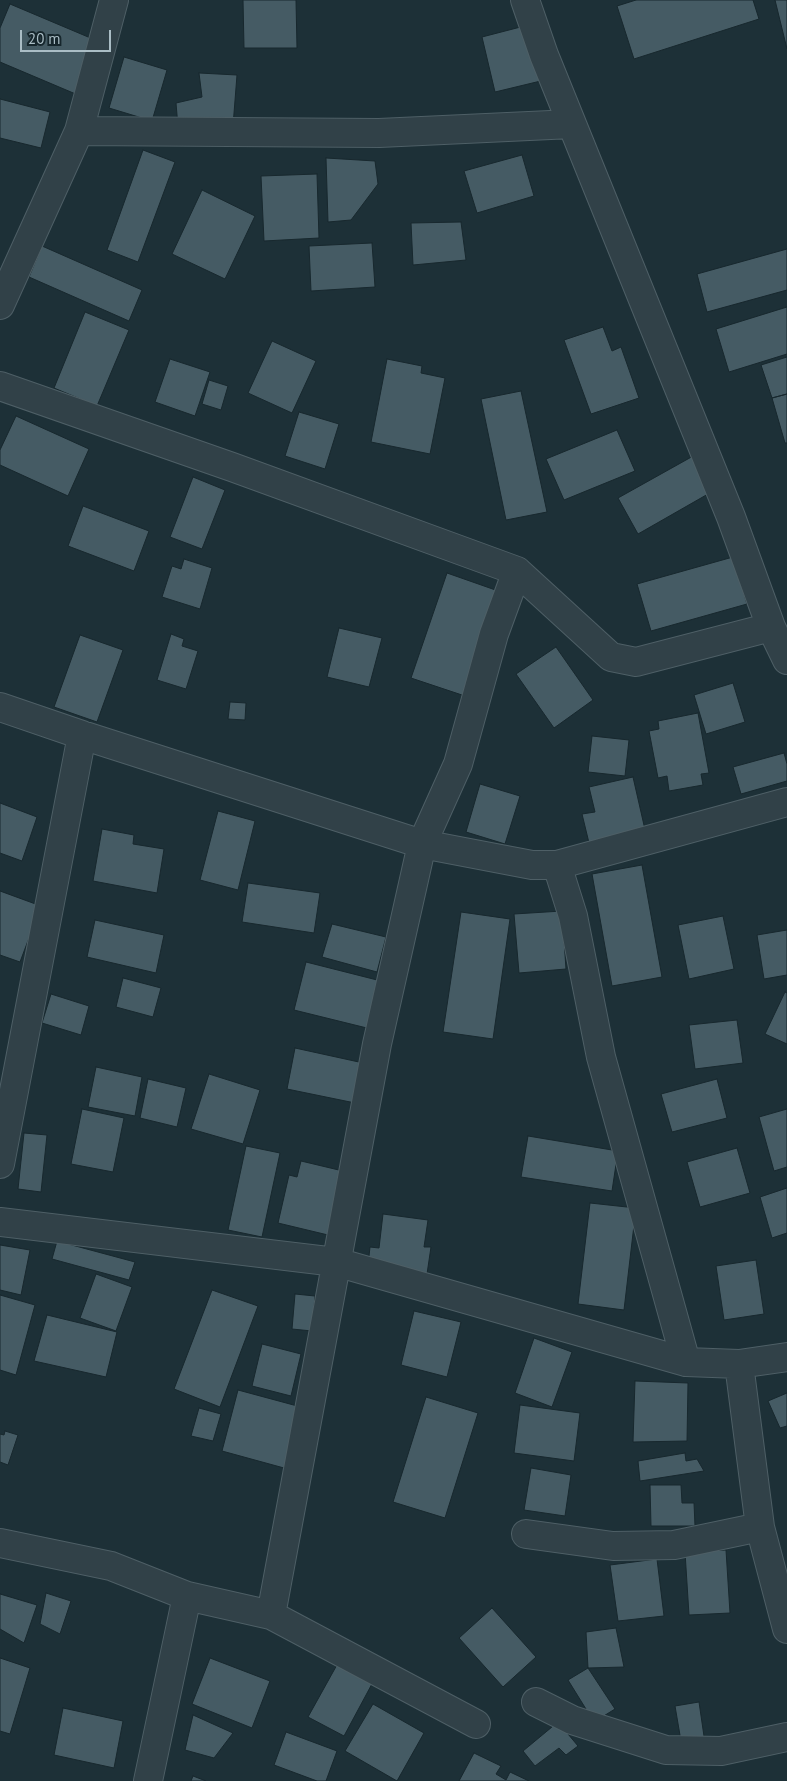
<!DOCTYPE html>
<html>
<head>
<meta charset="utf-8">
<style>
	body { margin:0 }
	#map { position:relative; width:787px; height:1781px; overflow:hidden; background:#1d3037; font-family:"PT Sans",sans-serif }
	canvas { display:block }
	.scale { position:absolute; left:20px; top:30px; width:91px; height:22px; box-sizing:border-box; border:2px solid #aabdc5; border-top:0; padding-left:6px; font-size:15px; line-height:18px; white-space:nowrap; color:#aabdc5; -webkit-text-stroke:4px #16262c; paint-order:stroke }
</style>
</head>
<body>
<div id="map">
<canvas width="787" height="1781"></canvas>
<div class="scale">20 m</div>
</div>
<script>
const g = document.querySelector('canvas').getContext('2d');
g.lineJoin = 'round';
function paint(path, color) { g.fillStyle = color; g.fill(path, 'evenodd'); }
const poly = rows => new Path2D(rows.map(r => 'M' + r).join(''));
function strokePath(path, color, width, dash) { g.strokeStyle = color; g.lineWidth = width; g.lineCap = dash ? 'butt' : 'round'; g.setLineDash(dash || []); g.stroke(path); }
const building = poly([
	[243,0,296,0,297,48,244,48,243,0],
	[636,0,753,0,759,19,634,59,617,6,636,0],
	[775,0,787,0,787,49,775,0],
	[10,4,100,42,78,95,0,62,0,28,10,4],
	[536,23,549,79,495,92,482,37,536,23],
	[124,57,167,70,152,121,109,108,124,57],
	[199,73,237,75,233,126,178,127,176,103,202,97,199,73],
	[0,99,50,112,41,148,0,138,0,99],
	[143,150,175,162,138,262,107,250,143,150],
	[522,155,534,196,477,213,464,171,522,155],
	[326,158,375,161,378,184,351,220,328,222,326,158],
	[317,174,319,238,264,241,261,176,317,174],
	[202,190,255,216,225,279,172,254,202,190],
	[461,222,466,260,413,265,411,223,461,222],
	[372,243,375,287,311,291,309,246,372,243],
	[42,246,142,290,129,321,29,277,42,246],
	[787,249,787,290,707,312,697,274,787,249],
	[787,307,787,354,729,372,716,329,787,307],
	[85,312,129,330,97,406,54,388,85,312],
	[603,327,612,351,621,347,639,398,591,414,564,340,603,327],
	[272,341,316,361,292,413,248,393,272,341],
	[787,357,787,394,772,398,761,365,787,357],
	[170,359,210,372,195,416,155,402,170,359],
	[387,359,422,366,421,373,445,378,430,454,371,442,387,359],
	[209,380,228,386,221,410,202,404,209,380],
	[521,391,547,512,506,520,481,399,521,391],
	[787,394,787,443,785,443,772,398,787,394],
	[299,412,339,424,325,469,285,456,299,412],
	[16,416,89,449,68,496,0,465,0,450,16,416],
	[617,430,635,471,564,500,546,459,617,430],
	[695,455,715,490,638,534,618,498,695,455],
	[193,477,225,490,202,549,170,537,193,477],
	[83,506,149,531,134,571,68,546,83,506],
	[733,557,747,604,651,631,637,584,733,557],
	[184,559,212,568,200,609,162,597,172,566,181,569,184,559],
	[447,573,504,593,468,697,411,678,447,573],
	[339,628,382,638,369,687,327,677,339,628],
	[171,634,184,639,182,646,198,651,186,689,157,680,171,634],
	[80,635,123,650,97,722,54,707,80,635],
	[556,647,593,700,554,728,516,674,556,647],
	[733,683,745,722,706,734,694,695,733,683],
	[230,702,246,703,245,720,228,719,230,702],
	[698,713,709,773,701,774,703,785,669,791,667,776,658,778,649,731,659,729,658,721,698,713],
	[592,736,629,740,625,776,588,772,592,736],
	[784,753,787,764,787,781,741,794,733,767,784,753],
	[633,777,646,834,590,847,582,814,595,812,589,787,633,777],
	[480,784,520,796,505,844,466,832,480,784],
	[0,803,37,817,22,861,0,853,0,803],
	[218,811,255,821,238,890,200,880,218,811],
	[102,829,134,835,133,844,164,849,157,893,93,881,102,829],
	[642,865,662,977,612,986,592,874,642,865],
	[248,883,320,893,314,933,242,922,248,883],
	[0,891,41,906,20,962,0,955,0,891],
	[562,911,566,969,519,973,514,914,562,911],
	[461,912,510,919,493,1039,443,1032,461,912],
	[723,916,734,969,689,979,678,925,723,916],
	[95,920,164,935,156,973,87,957,95,920],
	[332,924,386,937,377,972,322,957,332,924],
	[787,930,787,975,764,979,757,935,787,930],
	[306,962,385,982,375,1030,294,1010,306,962],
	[123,978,161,988,153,1017,116,1007,123,978],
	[785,992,787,993,787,1044,765,1034,785,992],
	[51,994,89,1006,81,1035,42,1023,51,994],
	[737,1020,743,1063,695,1069,689,1025,737,1020],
	[295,1048,368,1064,360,1104,287,1089,295,1048],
	[96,1067,142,1077,135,1116,88,1107,96,1067],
	[209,1074,260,1090,243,1144,191,1129,209,1074],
	[148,1079,186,1088,177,1127,140,1118,148,1079],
	[717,1079,727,1118,672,1132,661,1094,717,1079],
	[82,1109,124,1118,113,1172,71,1164,82,1109],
	[787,1109,787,1167,774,1171,759,1117,787,1109],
	[24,1133,47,1135,41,1192,18,1189,24,1133],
	[528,1136,618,1151,612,1191,521,1177,528,1136],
	[246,1146,280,1153,262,1237,228,1230,246,1146],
	[737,1148,750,1193,700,1207,687,1162,737,1148],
	[301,1161,343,1171,328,1235,278,1223,289,1175,297,1177,301,1161],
	[787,1188,787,1233,772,1238,760,1197,787,1188],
	[590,1203,636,1208,624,1310,578,1304,590,1203],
	[383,1214,428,1220,424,1247,431,1247,427,1274,368,1265,370,1247,379,1248,383,1214],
	[57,1241,135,1262,129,1280,52,1259,57,1241],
	[0,1245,30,1250,21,1295,0,1290,0,1245],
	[756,1260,764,1314,724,1320,716,1266,756,1260],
	[96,1274,132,1287,116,1331,80,1318,96,1274],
	[212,1290,258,1306,220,1407,174,1389,212,1290],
	[295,1294,315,1296,312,1331,292,1329,295,1294],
	[0,1295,35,1305,16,1375,0,1370,0,1295],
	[414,1311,461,1322,447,1377,401,1365,414,1311],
	[47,1315,117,1332,106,1377,34,1361,47,1315],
	[534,1338,572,1352,552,1407,515,1393,534,1338],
	[262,1344,301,1354,291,1396,252,1386,262,1344],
	[635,1381,688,1383,687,1441,633,1442,635,1381],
	[238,1390,301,1407,284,1468,222,1451,238,1390],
	[787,1393,787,1426,780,1428,768,1401,787,1393],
	[426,1397,478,1413,445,1518,393,1502,426,1397],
	[520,1405,580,1413,574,1461,514,1453,520,1405],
	[199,1408,221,1414,213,1441,191,1436,199,1408],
	[5,1431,18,1435,8,1465,0,1462,0,1434,4,1435,5,1431],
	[685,1453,686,1461,697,1459,704,1471,640,1481,638,1461,685,1453],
	[531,1468,571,1475,565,1516,524,1510,531,1468],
	[650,1485,681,1485,682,1503,694,1503,695,1526,651,1526,650,1485],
	[726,1550,730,1613,689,1615,685,1552,726,1550],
	[657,1559,664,1616,618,1621,610,1565,657,1559],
	[46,1593,71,1601,60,1634,40,1624,46,1593],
	[0,1594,37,1605,24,1643,0,1629,0,1594],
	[492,1608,536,1657,503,1687,459,1638,492,1608],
	[616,1628,624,1667,588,1668,586,1632,616,1628],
	[0,1658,30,1668,10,1734,0,1731,0,1658],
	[210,1658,270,1681,252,1728,192,1704,210,1658],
	[338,1663,373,1682,344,1736,308,1717,338,1663],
	[588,1668,615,1709,594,1722,568,1680,588,1668],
	[699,1702,705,1743,682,1747,675,1706,699,1702],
	[373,1704,424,1733,397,1781,345,1751,373,1704],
	[63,1708,123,1721,114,1768,54,1755,63,1708],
	[193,1715,233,1733,214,1758,185,1750,193,1715],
	[558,1722,578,1746,566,1755,559,1748,535,1766,523,1751,558,1722],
	[286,1732,337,1751,326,1781,317,1781,274,1765,286,1732],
	[474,1753,501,1766,496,1774,506,1780,510,1772,529,1781,459,1781,474,1753],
	[193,1776,206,1781,191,1781,193,1776]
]);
paint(building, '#455b64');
strokePath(building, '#18282e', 1);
const minor = poly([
	[525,0,544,55,731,517,771,627,787,660],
	[79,131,379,133,572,124],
	[0,305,79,131,114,0],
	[0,386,232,467,517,571,611,657,636,662,771,627],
	[0,707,82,735,422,844,532,865,557,865,787,802],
	[557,865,573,916,601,1057,686,1362],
	[0,1164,82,735],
	[0,1222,336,1262,686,1362,739,1364,787,1357],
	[739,1364,760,1527,787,1629],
	[526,1534,613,1546,674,1545,760,1527],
	[0,1543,111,1566,187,1596,271,1615,476,1724],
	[271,1615,377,1044,422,844,458,764,494,634,517,571],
	[536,1702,572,1720,666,1750,721,1751,787,1737],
	[148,1781,187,1596]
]);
strokePath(minor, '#4e5f66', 30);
strokePath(minor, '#314148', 28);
</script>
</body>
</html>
